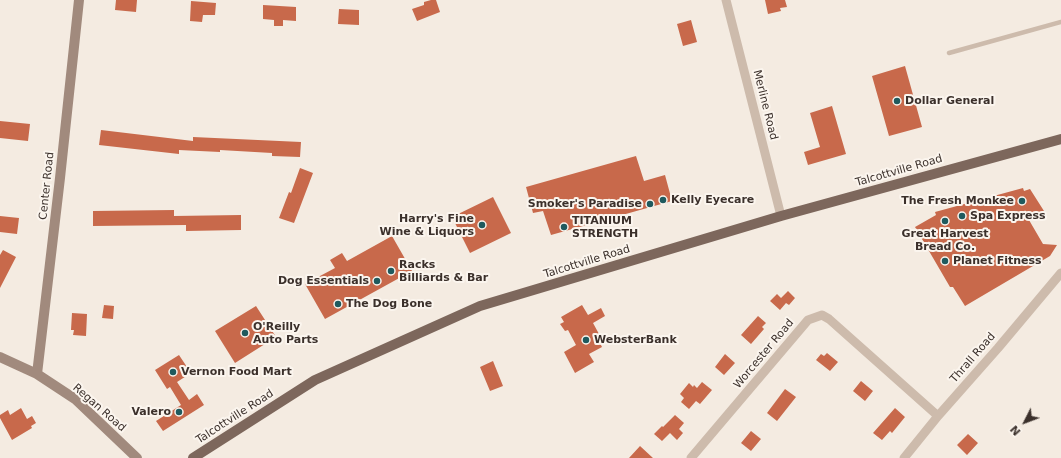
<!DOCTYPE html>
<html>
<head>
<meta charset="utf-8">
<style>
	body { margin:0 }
	#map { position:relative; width:1061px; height:458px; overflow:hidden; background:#f4ebe1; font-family:"DejaVu Sans",sans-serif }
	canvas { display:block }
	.north { position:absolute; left:1005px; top:402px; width:40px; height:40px; -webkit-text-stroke:3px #fbf5ee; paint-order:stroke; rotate:228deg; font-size:11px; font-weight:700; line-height:16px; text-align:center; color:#3b302b }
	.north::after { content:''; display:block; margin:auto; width:14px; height:18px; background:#3b302b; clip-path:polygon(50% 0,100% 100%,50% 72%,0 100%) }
</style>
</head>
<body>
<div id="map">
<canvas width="1061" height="458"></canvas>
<div class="north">N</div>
</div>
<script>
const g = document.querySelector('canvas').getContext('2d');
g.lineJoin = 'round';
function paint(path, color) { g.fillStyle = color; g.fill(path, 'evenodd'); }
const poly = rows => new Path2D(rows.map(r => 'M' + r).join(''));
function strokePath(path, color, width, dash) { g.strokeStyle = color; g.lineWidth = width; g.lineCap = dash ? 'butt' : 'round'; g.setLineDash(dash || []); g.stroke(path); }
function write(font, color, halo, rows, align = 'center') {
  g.font = font + ' "DejaVu Sans",sans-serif'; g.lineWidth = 4; g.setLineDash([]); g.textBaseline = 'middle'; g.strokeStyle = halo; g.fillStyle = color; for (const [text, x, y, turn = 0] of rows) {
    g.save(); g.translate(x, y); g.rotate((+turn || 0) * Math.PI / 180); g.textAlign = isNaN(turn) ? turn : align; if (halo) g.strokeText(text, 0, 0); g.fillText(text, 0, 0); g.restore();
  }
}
paint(poly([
	[116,0,137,0,136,12,115,10],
	[431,0,436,0,440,12,417,21,412,9,424,5,424,2],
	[765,0,785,0,787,7,780,8,781,11,768,14],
	[191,1,216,3,215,15,203,15,202,22,190,21],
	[263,5,296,7,296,21,283,20,283,26,274,26,274,20,263,19],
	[339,9,359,10,359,25,338,24],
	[691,20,697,42,683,46,677,24],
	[905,66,922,127,889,136,872,76],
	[832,106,846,154,808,165,804,152,820,147,810,113],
	[0,121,30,124,28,141,0,138],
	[101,130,193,141,193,137,301,142,300,157,272,156,272,153,220,150,220,152,179,150,179,154,99,145],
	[636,156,644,181,665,175,672,201,551,235,543,211,533,213,526,187],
	[300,168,313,173,294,223,279,218,289,192,291,193],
	[1023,188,1024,191,1030,189,1044,211,1029,220,1043,244,1057,245,1050,256,965,306,953,287,950,287,915,227,936,215,935,212],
	[493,197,511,233,470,253,452,217],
	[174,210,174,216,241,215,241,230,186,231,186,225,93,226,93,211],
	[0,216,19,218,17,234,0,232],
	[392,236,412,271,325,319,305,284,335,268,330,260,342,253,347,261],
	[3,250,16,257,0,288,0,255],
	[788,291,795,298,789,305,786,303,780,310,770,301,777,294,781,298],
	[104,305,114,306,113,319,102,318],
	[582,305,588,315,601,308,605,316,593,323,599,334,596,335,602,347,589,354,594,362,575,373,564,352,576,345,568,330,565,331,560,324,564,322,561,317],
	[256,306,276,337,235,363,215,331],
	[72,313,87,314,86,336,73,335,74,330,71,330],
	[758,316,766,323,762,327,764,329,751,344,741,335],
	[827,353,838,362,830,371,816,360,821,354,824,356],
	[725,354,735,363,724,375,715,367],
	[179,355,191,373,177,382,189,400,197,394,204,405,163,431,156,421,181,405,170,387,167,389,155,370],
	[493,361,503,386,490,391,480,367],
	[861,381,873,391,865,401,853,391],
	[702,382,712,390,700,404,696,401,689,409,681,402,684,398,680,394,689,383,693,387,694,385,697,388],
	[785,389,796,397,777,421,767,413],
	[21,408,27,419,32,416,36,423,31,426,32,428,12,440,0,418,0,415,8,410,10,415],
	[895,408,905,417,892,433,890,431,882,440,873,433],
	[675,415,684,423,679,429,683,433,677,440,670,433,662,441,654,434,662,426,663,427],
	[751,431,761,439,751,451,741,443],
	[968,434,978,443,967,455,957,445],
	[640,446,653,458,629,458]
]), '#c8694b');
strokePath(poly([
	[949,53,1061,22]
]), '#cdbbac', 4.5);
strokePath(poly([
	[726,0,781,216],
	[691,458,808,320,822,315,829,319,938,416],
	[904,458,938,416,998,348,1061,273]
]), '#cdbbac', 9);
strokePath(poly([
	[0,357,37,374,75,399,137,458],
	[37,374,60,178,79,0]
]), '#a18a7d', 10);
strokePath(poly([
	[193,458,315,380,480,306,781,216,1061,139]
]), '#7d675c', 10);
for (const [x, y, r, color] of [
	[897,101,4,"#1f5a5e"],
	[663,200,4,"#1f5a5e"],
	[1022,201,4,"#1f5a5e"],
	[650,204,4,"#1f5a5e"],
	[962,216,4,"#1f5a5e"],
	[945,221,4,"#1f5a5e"],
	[482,225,4,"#1f5a5e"],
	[564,227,4,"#1f5a5e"],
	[945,261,4,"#1f5a5e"],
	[391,271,4,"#1f5a5e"],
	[377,281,4,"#1f5a5e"],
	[338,304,4,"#1f5a5e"],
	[245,333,4,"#1f5a5e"],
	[586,340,4,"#1f5a5e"],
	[173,372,4,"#1f5a5e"],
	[179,412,4,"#1f5a5e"]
]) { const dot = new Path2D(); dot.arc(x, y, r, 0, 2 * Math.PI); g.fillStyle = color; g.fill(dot); strokePath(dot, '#fbf5ee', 1.5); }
write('bold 11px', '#3b302b', '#fbf5ee', [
	["Dollar General",905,101],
	["Kelly Eyecare",671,200],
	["The Fresh Monkee",1014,201,"right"],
	["Smoker's Paradise",642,204,"right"],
	["Spa Express",970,216],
	["Harry's Fine",474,219,"right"],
	["Wine & Liquors",474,232,"right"],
	["TITANIUM",572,221],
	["STRENGTH",572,234],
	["Great Harvest",945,234,"center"],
	["Bread Co.",945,247,"center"],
	["Planet Fitness",953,261],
	["Racks",399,265],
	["Billiards & Bar",399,278],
	["Dog Essentials",369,281,"right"],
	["The Dog Bone",346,304],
	["O'Reilly",253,327],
	["Auto Parts",253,340],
	["WebsterBank",594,340],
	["Vernon Food Mart",181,372],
	["Valero",171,412,"right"]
], 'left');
write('11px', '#3b302b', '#fbf5ee', [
	["Merline Road",765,105,76],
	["Talcottville Road",899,171,-16],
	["Center Road",47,186,-84],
	["Talcottville Road",587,262,-17],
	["Worcester Road",764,354,-50],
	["Thrall Road",973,358,-49],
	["Regan Road",99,408,41],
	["Talcottville Road",235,417,-33]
]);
</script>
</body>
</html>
